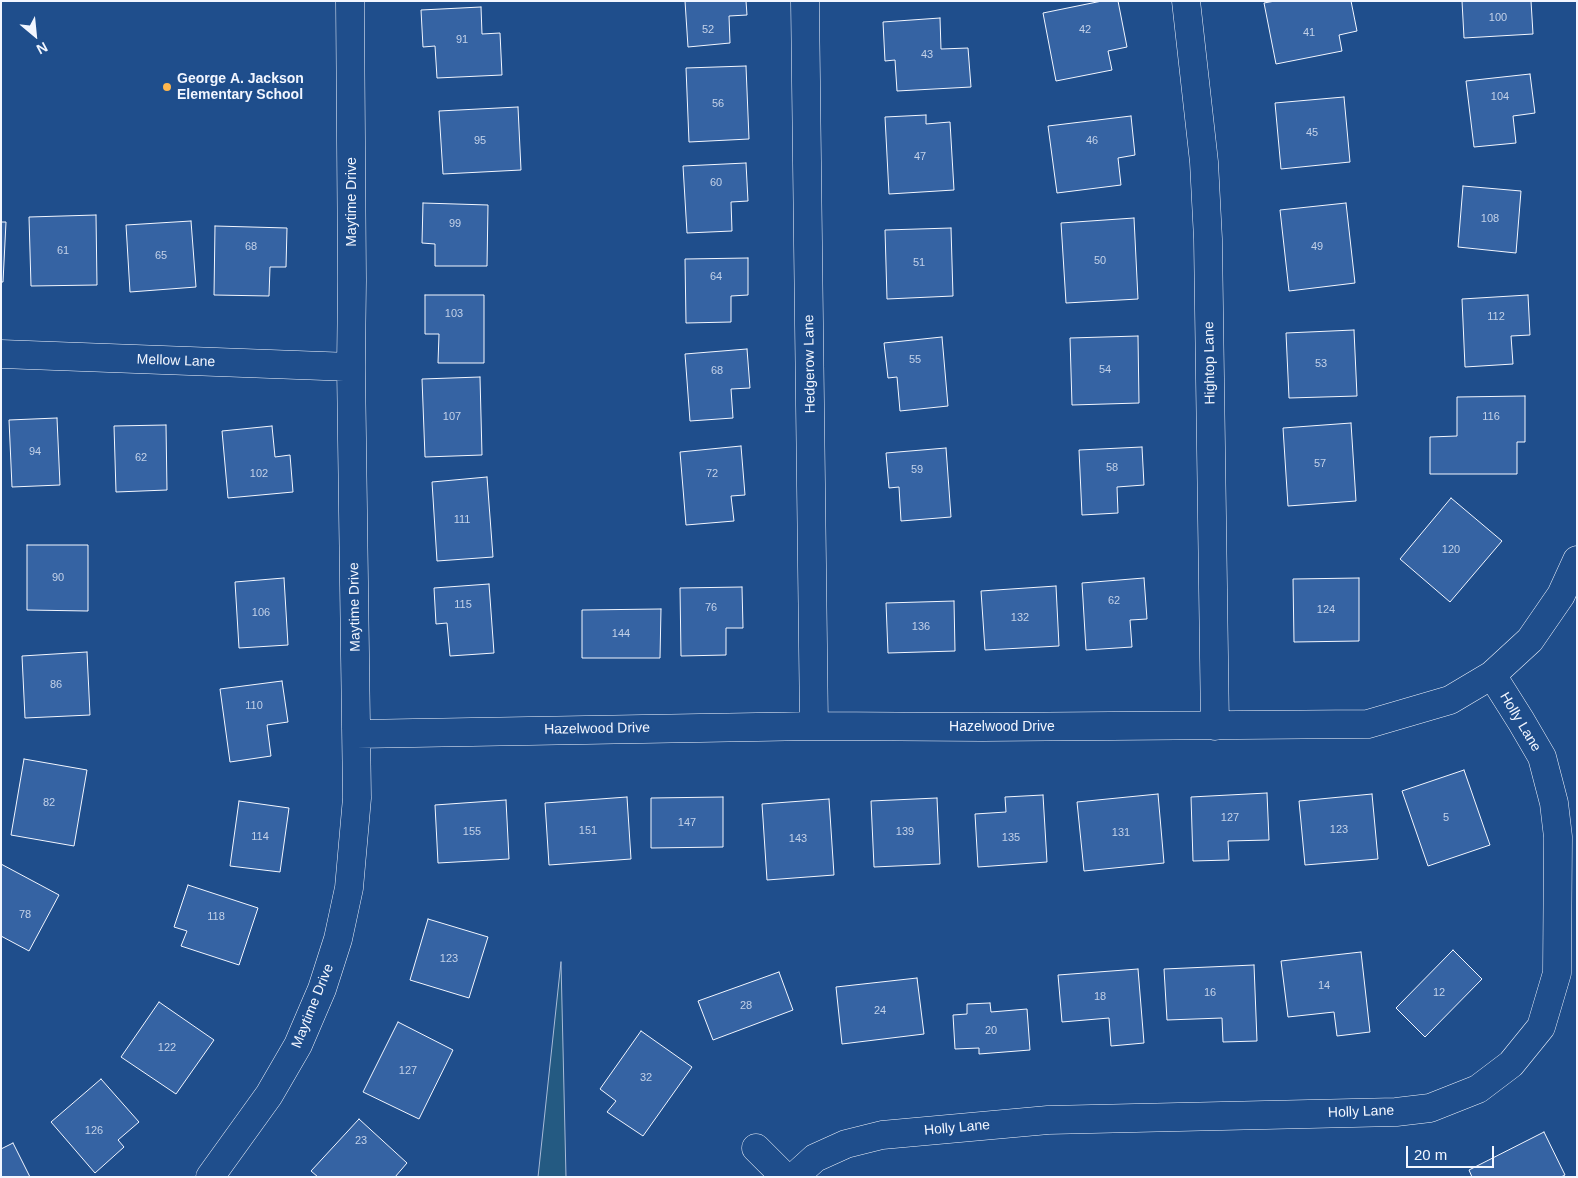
<!DOCTYPE html>
<html>
<head>
<meta charset="utf-8">
<style>
	body { margin:0 }
	#map { position:relative; width:1578px; height:1178px; overflow:hidden; background:#1f4e8c; font-family:Helvetica,sans-serif }
	canvas { display:block }
	.frame { position:absolute; inset:0; border:2px solid #f2f6ff; pointer-events:none }
	.north { position:absolute; left:10px; top:10px; width:50px; height:50px; -webkit-text-stroke:4px #1f4e8c; paint-order:stroke; rotate:152deg; font-size:14px; font-weight:700; line-height:20px; text-align:center; color:#f2f6ff }
	.north::after { content:''; display:block; margin:auto; width:18px; height:22px; background:#f2f6ff; clip-path:polygon(50% 0,100% 100%,50% 72%,0 100%) }
	.scale { position:absolute; left:1406px; top:1146px; width:88px; height:22px; box-sizing:border-box; border:2px solid #f2f6ff; border-top:0; padding-left:6px; font-size:15px; line-height:18px; white-space:nowrap; color:#f2f6ff; -webkit-text-stroke:4px #1f4e8c; paint-order:stroke }
</style>
</head>
<body>
<div id="map">
<canvas width="1578" height="1178"></canvas>
<div class="frame"></div>
<div class="north">N</div>
<div class="scale">20 m</div>
</div>
<script>
const g = document.querySelector('canvas').getContext('2d');
g.lineJoin = 'round';
function paint(path, color) { g.fillStyle = color; g.fill(path, 'evenodd'); }
const poly = rows => new Path2D(rows.map(r => 'M' + r).join(''));
function strokePath(path, color, width, dash) { g.strokeStyle = color; g.lineWidth = width; g.lineCap = dash ? 'butt' : 'round'; g.setLineDash(dash || []); g.stroke(path); }
function write(font, color, halo, rows, align = 'center') {
  g.font = font + ' Helvetica,sans-serif'; g.lineWidth = 4; g.setLineDash([]); g.textBaseline = 'middle'; g.strokeStyle = halo; g.fillStyle = color; for (const [text, x, y, turn = 0] of rows) {
    g.save(); g.translate(x, y); g.rotate((+turn || 0) * Math.PI / 180); g.textAlign = isNaN(turn) ? turn : align; if (halo) g.strokeText(text, 0, 0); g.fillText(text, 0, 0); g.restore();
  }
}
const green = poly([
	[561,962,566,1177,538,1177,561,962]
]);
paint(green, '#245a82');
strokePath(green, '#a8bbd7', 1);
const building = poly([
	[685,1,746,1,747,15,729,16,730,43,688,47,685,1],
	[1102,1,1118,1,1127,47,1108,51,1112,70,1056,81,1043,13,1102,1],
	[1275,1,1351,1,1357,31,1339,35,1342,51,1276,64,1264,3,1275,1],
	[1462,1,1531,1,1533,34,1464,38,1462,1],
	[481,7,482,34,500,33,502,75,437,78,435,46,423,47,421,10,481,7],
	[940,18,941,49,968,48,971,87,897,91,895,60,885,61,883,22,940,18],
	[746,66,749,139,689,142,686,68,746,66],
	[1530,74,1535,113,1513,116,1516,143,1474,147,1466,81,1530,74],
	[1344,97,1350,162,1281,169,1275,103,1344,97],
	[518,107,521,170,443,174,439,111,518,107],
	[926,115,926,124,950,122,954,190,889,194,885,117,926,115],
	[1131,116,1135,155,1118,158,1121,185,1057,193,1048,126,1131,116],
	[746,163,748,201,731,202,732,231,687,233,683,166,746,163],
	[1463,186,1521,191,1516,253,1458,247,1463,186],
	[423,203,488,205,487,266,435,266,435,244,422,243,423,203],
	[1346,203,1355,283,1289,291,1280,210,1346,203],
	[96,215,97,285,31,286,29,217,96,215],
	[1134,218,1138,299,1066,303,1061,223,1134,218],
	[191,221,196,287,130,292,126,225,191,221],
	[1,222,6,222,3,282,1,282,1,222],
	[215,226,287,228,286,267,270,267,269,296,214,295,215,226],
	[951,228,953,296,887,299,885,230,951,228],
	[748,258,748,295,731,296,731,322,686,323,685,259,748,258],
	[425,295,484,295,484,363,438,363,439,334,425,334,425,295],
	[1528,295,1530,335,1511,336,1513,364,1465,367,1462,299,1528,295],
	[1354,330,1357,396,1289,398,1286,333,1354,330],
	[1138,336,1139,403,1072,405,1070,338,1138,336],
	[942,337,948,406,900,411,897,377,888,378,884,343,942,337],
	[747,349,750,388,731,389,733,418,690,421,685,354,747,349],
	[480,377,482,455,425,457,422,379,480,377],
	[1525,396,1525,442,1517,442,1517,474,1430,474,1430,437,1457,436,1457,397,1525,396],
	[57,418,60,485,12,487,9,420,57,418],
	[1351,423,1356,501,1288,506,1283,428,1351,423],
	[166,425,167,490,116,492,114,426,166,425],
	[272,426,275,457,290,455,293,492,228,498,222,431,272,426],
	[741,446,745,495,731,496,734,521,686,525,680,452,741,446],
	[1142,447,1144,485,1117,487,1118,513,1082,515,1079,450,1142,447],
	[946,448,951,517,901,521,899,487,889,488,886,453,946,448],
	[487,477,493,557,437,561,432,482,487,477],
	[1451,498,1502,541,1450,602,1400,559,1451,498],
	[27,545,88,545,88,611,27,610,27,545],
	[284,578,288,645,239,648,235,582,284,578],
	[1144,578,1147,619,1130,620,1132,647,1086,650,1082,583,1144,578],
	[1359,578,1359,641,1294,642,1293,579,1359,578],
	[489,584,494,653,450,656,447,623,436,624,434,588,489,584],
	[1056,586,1059,646,985,650,981,591,1056,586],
	[742,587,743,628,726,628,726,655,681,656,680,588,742,587],
	[954,601,955,651,888,653,886,603,954,601],
	[661,609,660,658,582,658,582,610,661,609],
	[87,652,90,715,25,718,22,656,87,652],
	[282,681,288,722,267,725,271,756,230,762,220,689,282,681],
	[24,759,87,770,74,846,11,835,24,759],
	[1464,770,1490,845,1428,866,1402,791,1464,770],
	[1267,793,1269,840,1228,841,1229,860,1193,861,1191,797,1267,793],
	[1158,794,1164,863,1084,871,1077,802,1158,794],
	[1372,794,1378,859,1305,865,1299,801,1372,794],
	[1043,795,1047,862,978,867,975,814,1006,812,1005,797,1043,795],
	[627,797,631,859,549,865,545,803,627,797],
	[723,797,723,847,651,848,651,798,723,797],
	[937,798,940,864,874,867,871,801,937,798],
	[829,799,834,875,767,880,762,804,829,799],
	[506,800,509,859,438,863,435,805,506,800],
	[239,801,289,808,280,872,230,866,239,801],
	[1,864,59,895,29,951,1,936,1,864],
	[188,885,258,908,239,965,181,946,187,931,174,927,188,885],
	[428,919,488,937,469,998,410,980,428,919],
	[1453,950,1482,979,1425,1037,1396,1008,1453,950],
	[1361,952,1370,1032,1337,1036,1334,1012,1288,1017,1281,961,1361,952],
	[1254,965,1257,1041,1223,1042,1222,1018,1167,1020,1164,969,1254,965],
	[1138,969,1144,1043,1111,1046,1109,1018,1062,1022,1058,975,1138,969],
	[779,972,793,1010,713,1040,698,1001,779,972],
	[917,978,924,1034,842,1044,836,987,917,978],
	[159,1002,214,1040,176,1094,121,1057,159,1002],
	[990,1003,991,1012,1027,1009,1030,1050,979,1054,979,1048,955,1049,953,1015,967,1014,967,1004,990,1003],
	[398,1022,453,1050,419,1119,363,1092,398,1022],
	[641,1031,692,1067,643,1136,607,1112,616,1101,600,1089,641,1031],
	[101,1079,139,1122,118,1140,124,1147,95,1173,51,1122,101,1079],
	[359,1119,407,1163,395,1177,318,1177,311,1171,359,1119],
	[1544,1132,1565,1175,1561,1177,1472,1177,1469,1170,1544,1132],
	[13,1143,30,1177,1,1177,1,1149,13,1143]
]);
paint(building, '#3563a3');
strokePath(building, '#f2f6ff', 1);
const minor = poly([
	[805,1,814,726],
	[1186,1,1204,162,1208,239,1215,726],
	[1,354,351,367],
	[357,734,814,726,983,727,1368,724,1450,700,1492,675,1530,640,1561,595,1577,560],
	[756,1148,785,1177],
	[210,1177,269,1095,298,1045,322,989,338,939,349,888,357,798,351,367,352,280,350,1],
	[794,1177,815,1158,846,1144,882,1135,1048,1120,1396,1112,1430,1108,1478,1089,1511,1064,1541,1027,1557,973,1558,837,1554,803,1542,757,1521,721,1492,675]
]);
strokePath(minor, '#f2f6ff', 29);
strokePath(minor, '#1f4e8c', 28);
for (const [x, y, r, color] of [
	[167,87,5,"#ffb74d"]
]) { const dot = new Path2D(); dot.arc(x, y, r, 0, 2 * Math.PI); g.fillStyle = color; g.fill(dot); strokePath(dot, '#1f4e8c', 2); }
write('11px', '#c3d1e8', null, [
	["100",1498,18],
	["52",708,30],
	["42",1085,30],
	["41",1309,33],
	["91",462,40],
	["43",927,55],
	["104",1500,97],
	["56",718,104],
	["45",1312,133],
	["95",480,141],
	["46",1092,141],
	["47",920,157],
	["60",716,183],
	["108",1490,219],
	["99",455,224],
	["68",251,247],
	["49",1317,247],
	["61",63,251],
	["65",161,256],
	["50",1100,261],
	["51",919,263],
	["64",716,277],
	["103",454,314],
	["112",1496,317],
	["55",915,360],
	["53",1321,364],
	["54",1105,370],
	["68",717,371],
	["107",452,417],
	["116",1491,417],
	["94",35,452],
	["62",141,458],
	["57",1320,464],
	["58",1112,468],
	["59",917,470],
	["102",259,474],
	["72",712,474],
	["111",462,520],
	["120",1451,550],
	["90",58,578],
	["62",1114,601],
	["115",463,605],
	["76",711,608],
	["124",1326,610],
	["106",261,613],
	["132",1020,618],
	["136",921,627],
	["144",621,634],
	["86",56,685],
	["110",254,706],
	["82",49,803],
	["127",1230,818],
	["5",1446,818],
	["147",687,823],
	["123",1339,830],
	["151",588,831],
	["155",472,832],
	["139",905,832],
	["131",1121,833],
	["114",260,837],
	["135",1011,838],
	["143",798,839],
	["78",25,915],
	["118",216,917],
	["123",449,959],
	["14",1324,986],
	["16",1210,993],
	["12",1439,993],
	["18",1100,997],
	["28",746,1006],
	["24",880,1011],
	["20",991,1031],
	["122",167,1048],
	["127",408,1071],
	["32",646,1078],
	["126",94,1131],
	["23",361,1141]
]);
write('bold 14px', '#f2f6ff', '#1f4e8c', [
	["George A. Jackson",177,79],
	["Elementary School",177,95]
], 'left');
write('14px', '#f2f6ff', '#1f4e8c', [
	["Maytime Drive",352,202,-90],
	["Mellow Lane",176,361,2],
	["Hightop Lane",1210,363,-91],
	["Hedgerow Lane",810,364,-91],
	["Maytime Drive",355,607,-91],
	["Holly Lane",1520,722,59],
	["Hazelwood Drive",1002,727],
	["Hazelwood Drive",597,729,-1],
	["Maytime Drive",313,1006,-68],
	["Holly Lane",1361,1112,-2],
	["Holly Lane",957,1128,-5]
]);
</script>
</body>
</html>
